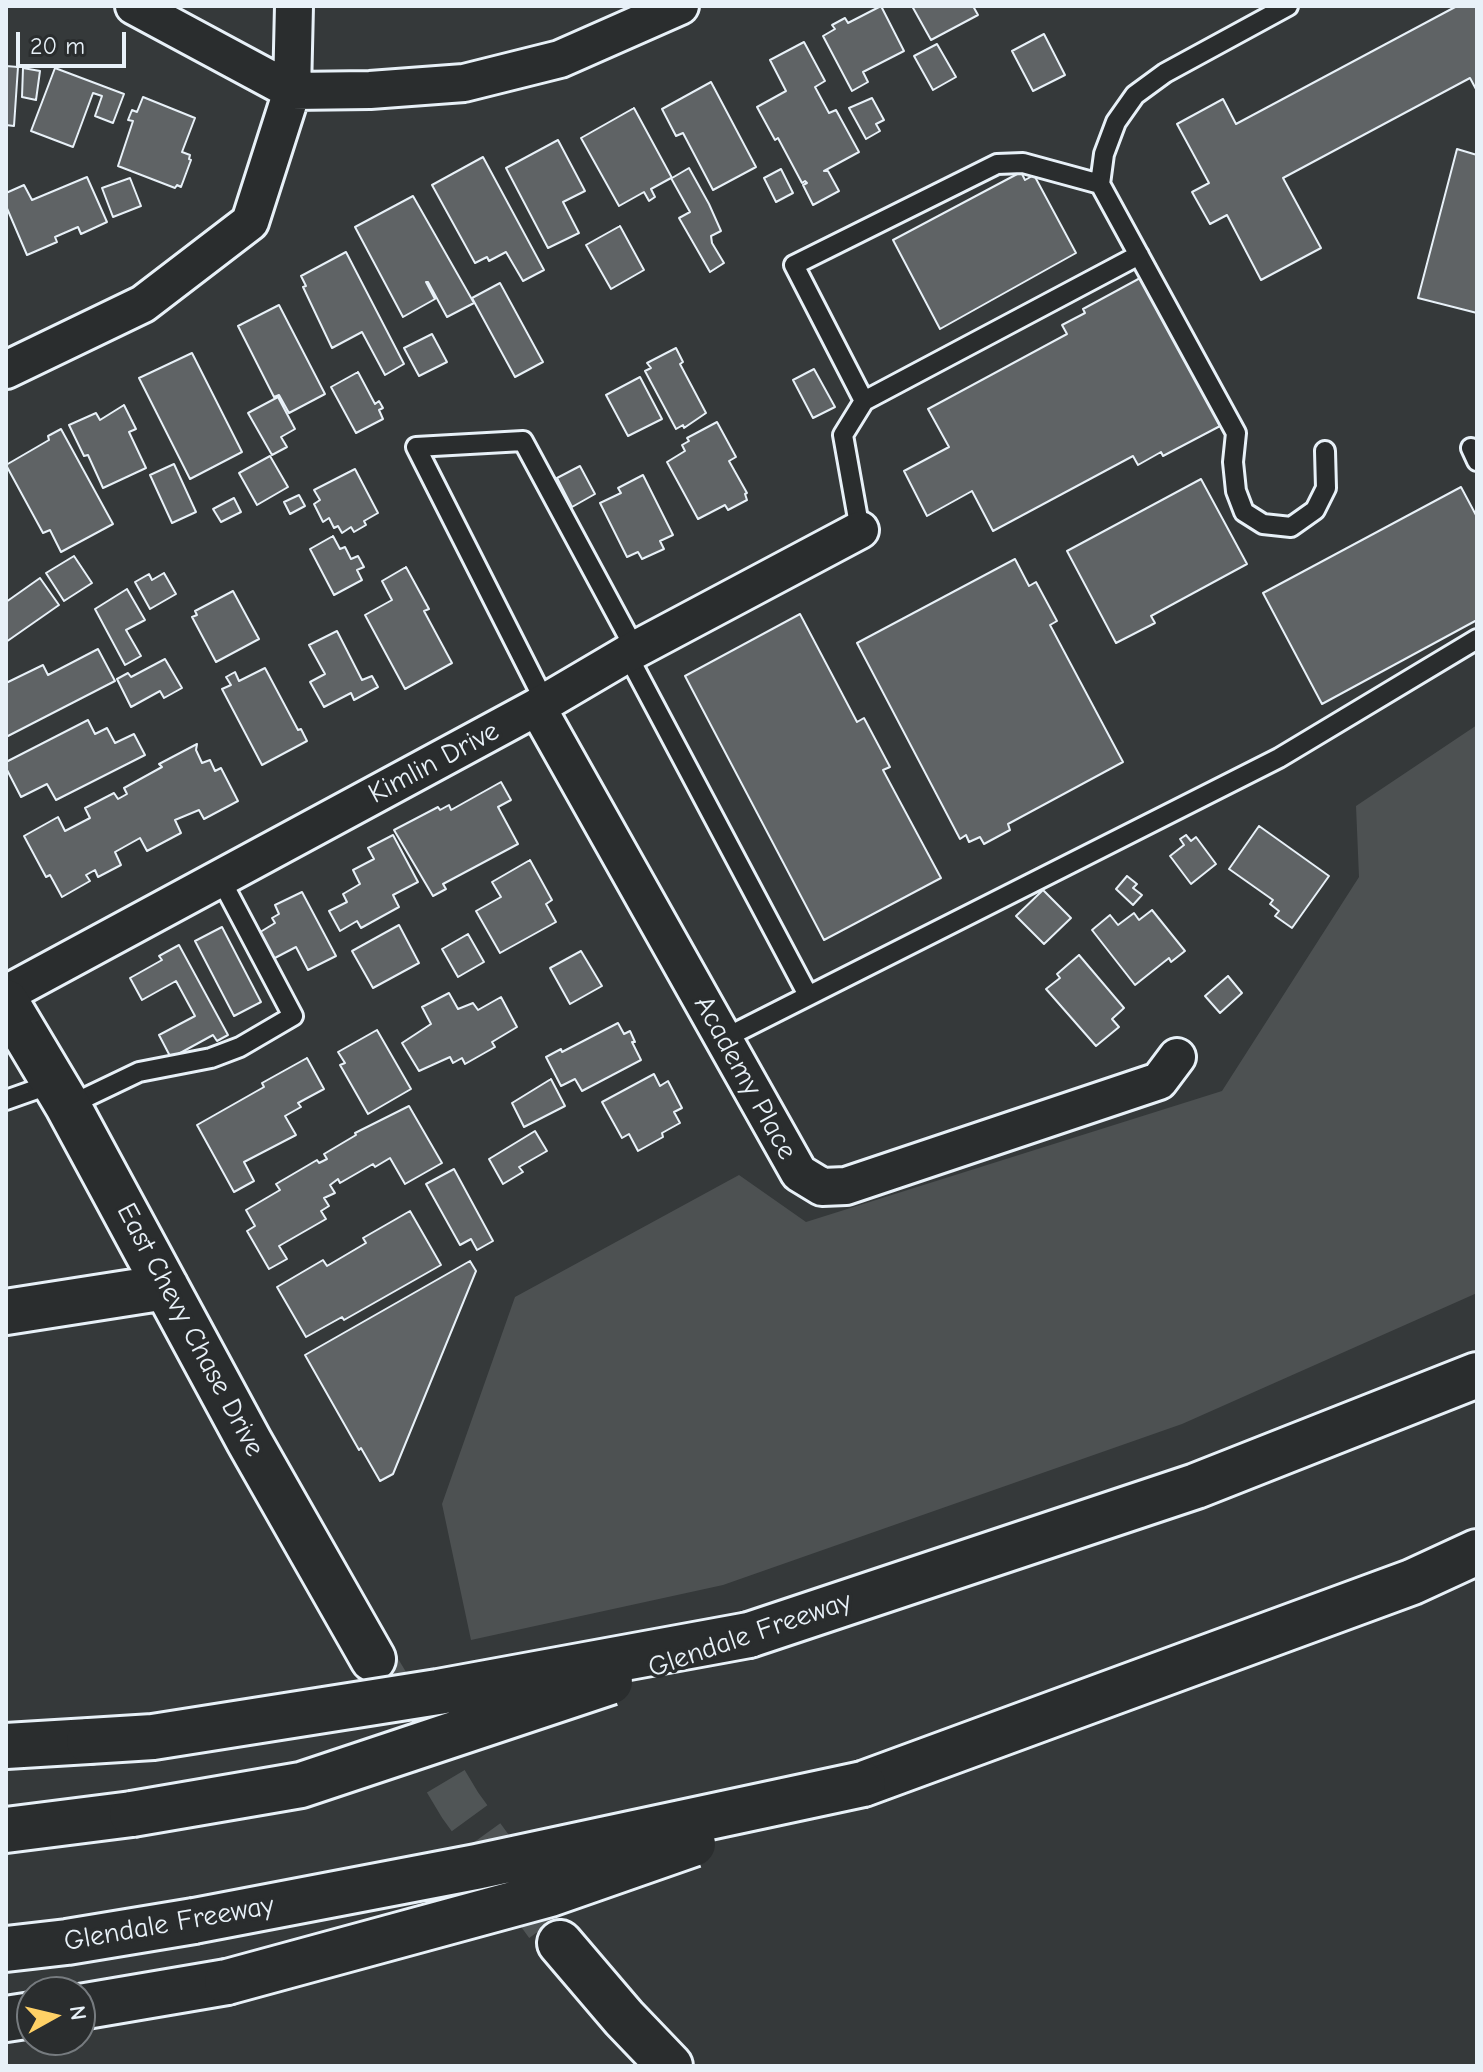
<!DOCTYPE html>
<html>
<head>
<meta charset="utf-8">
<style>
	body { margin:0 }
	#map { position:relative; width:1483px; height:2072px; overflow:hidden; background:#35393a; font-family:"Comic Neue",sans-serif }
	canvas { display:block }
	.frame { position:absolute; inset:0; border:8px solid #e8f1f8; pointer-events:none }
	.north { position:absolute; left:16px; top:1976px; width:80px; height:80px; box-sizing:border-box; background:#2a2d2e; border:2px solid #767b7f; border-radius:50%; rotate:82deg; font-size:22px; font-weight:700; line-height:32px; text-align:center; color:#e8f1f8 }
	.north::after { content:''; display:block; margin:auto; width:28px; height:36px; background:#ffd166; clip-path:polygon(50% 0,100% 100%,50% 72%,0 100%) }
	.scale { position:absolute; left:16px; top:32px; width:110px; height:36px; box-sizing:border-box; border:4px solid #e8f1f8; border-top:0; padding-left:10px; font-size:24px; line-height:28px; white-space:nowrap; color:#e8f1f8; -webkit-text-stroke:6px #2a2d2e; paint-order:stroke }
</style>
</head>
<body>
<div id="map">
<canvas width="1483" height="2072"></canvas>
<div class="frame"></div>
<div class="north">N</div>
<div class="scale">20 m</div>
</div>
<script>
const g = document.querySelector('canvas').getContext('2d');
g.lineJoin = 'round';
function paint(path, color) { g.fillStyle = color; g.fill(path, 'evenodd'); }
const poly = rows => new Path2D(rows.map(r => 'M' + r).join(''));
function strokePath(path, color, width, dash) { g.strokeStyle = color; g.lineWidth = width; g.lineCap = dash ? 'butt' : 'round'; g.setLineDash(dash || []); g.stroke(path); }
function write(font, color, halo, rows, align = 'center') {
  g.font = font + ' "Comic Neue",sans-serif'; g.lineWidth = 7; g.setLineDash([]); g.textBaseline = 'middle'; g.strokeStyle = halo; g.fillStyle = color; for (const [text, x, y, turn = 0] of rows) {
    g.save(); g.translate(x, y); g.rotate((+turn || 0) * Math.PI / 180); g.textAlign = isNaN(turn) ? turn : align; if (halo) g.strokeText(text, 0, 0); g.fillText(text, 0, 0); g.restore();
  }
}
paint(poly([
	[1477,725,1477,1293,1182,1424,723,1585,471,1640,442,1504,515,1297,739,1175,806,1222,1222,1091,1359,877,1356,806]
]), '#4d5152');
const building = poly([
	[881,6,904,51,863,72,868,82,852,91,823,36,835,29,832,25,845,18,848,23,881,6],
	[912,6,973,6,978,15,931,40,912,6],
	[1457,6,1477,6,1477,91,1470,78,1283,178,1321,248,1261,280,1227,215,1210,224,1192,192,1209,183,1177,124,1223,99,1236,124,1457,6],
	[1044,34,1065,75,1033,91,1012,51,1044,34],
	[804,42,825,81,815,87,829,113,836,110,859,152,824,171,828,171,839,191,813,205,803,185,807,183,805,181,802,183,778,138,775,140,757,107,786,91,770,60,804,42],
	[937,44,956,77,933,90,914,56,937,44],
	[6,66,18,67,14,126,6,125,6,66],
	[23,68,40,71,36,100,22,97,23,68],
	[55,68,124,94,113,123,95,116,102,96,93,93,73,147,31,131,55,68],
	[711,82,756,167,713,190,683,133,676,136,662,109,711,82],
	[143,97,195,118,182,152,190,155,189,159,191,160,181,187,177,185,175,188,118,166,133,121,128,120,132,110,137,112,143,97],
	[872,98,884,120,876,124,880,131,866,139,849,108,872,98],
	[634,108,672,178,689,168,709,204,721,231,711,236,712,243,724,263,710,272,679,218,690,212,671,178,651,189,655,197,649,201,644,192,619,206,581,138,634,108],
	[558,140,585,191,563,202,579,233,548,248,506,168,558,140],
	[1457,149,1477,155,1477,313,1418,298,1457,149],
	[483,157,544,270,523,281,506,252,489,261,487,257,475,263,432,185,483,157],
	[781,169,793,193,776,202,764,178,781,169],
	[1021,172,1025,180,1034,175,1076,253,940,329,893,240,1021,172],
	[87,177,107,222,81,234,78,227,55,237,57,242,27,255,6,206,6,193,24,185,32,200,87,177],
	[130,178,141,206,113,217,102,188,130,178],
	[413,196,474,303,447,317,428,282,426,282,435,299,403,317,355,227,413,196],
	[620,226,644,270,611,289,586,245,620,226],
	[346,252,404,364,385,375,362,332,332,348,303,287,306,286,301,276,346,252],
	[1142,277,1222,425,1163,456,1161,452,1138,465,1133,456,993,531,972,491,927,516,904,471,949,447,928,409,1067,334,1062,325,1085,313,1083,309,1142,277],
	[500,283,543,362,515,377,472,298,500,283],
	[279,305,325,394,289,413,279,395,274,397,238,326,279,305],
	[432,334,447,362,419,376,404,348,432,334],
	[676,348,683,362,680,364,706,413,684,428,683,425,676,429,645,371,651,368,647,363,676,348],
	[192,353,242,452,190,479,139,378,192,353],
	[814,369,835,407,813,418,793,380,814,369],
	[358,372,375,404,379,401,383,408,379,410,383,419,356,433,331,387,358,372],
	[640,377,662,419,628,436,606,395,640,377],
	[278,397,295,429,281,437,287,447,272,455,248,413,278,397],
	[124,405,136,429,129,432,146,468,103,488,88,455,84,456,69,425,96,413,100,420,124,405],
	[717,422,736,457,729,461,747,493,745,494,747,500,728,510,725,505,698,519,667,462,685,451,682,445,689,441,687,438,717,422],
	[61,429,113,524,61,552,50,530,43,533,6,465,49,440,48,436,61,429],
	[270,456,288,487,257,505,239,473,270,456],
	[174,464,196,512,172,523,150,475,174,464],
	[580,466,595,494,572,507,557,478,580,466],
	[355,469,378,513,364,521,366,525,354,532,351,527,342,533,338,526,334,528,329,518,323,522,314,504,320,500,314,490,355,469],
	[643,475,673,535,660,541,664,549,642,559,638,552,627,557,600,503,621,493,618,488,643,475],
	[1201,479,1247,564,1151,616,1155,623,1116,643,1067,551,1201,479],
	[1461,487,1477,517,1477,620,1322,704,1263,593,1461,487],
	[299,495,305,506,290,514,284,502,299,495],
	[234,498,241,512,221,522,213,509,234,498],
	[333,536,340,549,345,547,351,559,358,556,364,567,357,570,362,580,334,595,310,549,333,536],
	[74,556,92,583,64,601,46,573,74,556],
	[1015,559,1029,586,1036,582,1057,621,1050,625,1123,762,1008,824,1010,830,984,844,980,837,969,842,966,835,960,839,857,643,1015,559],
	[406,567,429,609,424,611,452,663,405,689,365,615,392,600,382,581,406,567],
	[164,573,176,594,150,609,135,582,149,574,152,580,164,573],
	[40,578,59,605,6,642,6,602,40,578],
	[127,589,145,620,126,630,141,656,125,665,95,609,127,589],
	[233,591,259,639,216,662,192,617,197,615,195,611,233,591],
	[800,614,857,722,864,718,890,767,883,770,941,878,824,940,685,676,800,614],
	[337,631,362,680,372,676,378,687,354,700,351,693,324,707,310,682,325,674,309,645,337,631],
	[98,649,115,681,6,737,6,683,43,665,48,675,98,649],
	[165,659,182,688,164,698,160,691,131,707,117,679,128,673,131,677,165,659],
	[265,668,298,730,301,729,307,741,262,765,222,689,231,685,226,677,235,672,239,681,265,668],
	[88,720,95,734,107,728,115,743,134,734,145,755,56,800,47,784,21,797,6,768,6,762,88,720],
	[197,744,196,750,202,763,210,760,215,771,221,768,238,801,204,819,199,810,175,820,181,833,147,851,140,838,115,852,121,865,98,877,95,870,86,875,90,881,62,897,50,875,46,877,24,836,58,817,65,831,90,818,85,808,114,793,118,799,127,794,124,788,162,767,159,764,197,744],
	[501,782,511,800,498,807,518,844,443,884,446,889,433,896,394,830,438,807,440,810,449,805,451,810,501,782],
	[1259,826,1329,876,1292,928,1275,916,1279,911,1270,904,1273,900,1229,869,1259,826],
	[393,835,418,882,393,895,399,907,361,928,357,921,340,931,329,911,347,902,343,894,360,884,353,870,374,859,368,848,393,835],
	[1186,835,1191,841,1196,837,1216,864,1191,884,1170,856,1184,845,1180,839,1186,835],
	[530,860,552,900,546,904,556,922,500,953,476,911,501,897,492,882,530,860],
	[1127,876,1137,884,1133,888,1142,895,1133,905,1116,889,1127,876],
	[1043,890,1071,918,1044,944,1016,916,1043,890],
	[302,892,336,956,308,970,296,947,271,960,257,934,275,923,272,918,279,914,275,905,302,892],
	[1152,910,1185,951,1171,962,1169,958,1135,985,1092,930,1110,915,1118,925,1134,913,1139,920,1152,910],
	[399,925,419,963,373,988,352,951,399,925],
	[222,927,261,1002,234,1016,195,941,222,927],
	[468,934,484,962,458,977,442,949,468,934],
	[179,945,228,1035,217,1041,213,1035,171,1058,159,1035,195,1016,176,981,142,1000,130,978,162,960,159,956,179,945],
	[581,951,602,986,570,1004,550,968,581,951],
	[1079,955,1124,1008,1112,1019,1119,1027,1096,1046,1046,989,1060,978,1057,974,1079,955],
	[1228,976,1242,993,1220,1013,1205,996,1228,976],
	[449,993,458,1009,473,1003,478,1010,501,997,517,1027,492,1042,495,1047,465,1064,462,1058,453,1063,450,1057,419,1071,402,1043,431,1024,422,1007,449,993],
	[618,1023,624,1034,630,1031,635,1042,632,1042,641,1060,582,1091,575,1079,561,1086,546,1057,561,1049,562,1052,618,1023],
	[377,1030,411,1089,368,1114,340,1065,345,1063,338,1052,377,1030],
	[307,1058,324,1089,298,1103,301,1107,285,1116,296,1135,244,1162,254,1181,234,1192,197,1125,264,1087,262,1083,307,1058],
	[654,1074,660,1086,668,1081,682,1108,674,1112,680,1123,662,1133,663,1137,638,1151,629,1134,622,1138,602,1102,654,1074],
	[551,1079,565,1106,524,1127,512,1103,551,1079],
	[409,1106,442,1163,405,1184,390,1158,375,1167,373,1164,340,1183,338,1179,330,1185,335,1193,324,1198,329,1206,321,1211,326,1219,279,1246,287,1259,269,1269,247,1231,255,1226,246,1210,280,1190,276,1184,317,1160,319,1163,327,1159,324,1154,356,1135,355,1133,409,1106],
	[535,1131,547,1151,519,1167,523,1172,503,1184,489,1159,535,1131],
	[454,1169,493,1241,477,1250,471,1239,460,1245,426,1184,454,1169],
	[410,1211,441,1265,344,1320,342,1317,306,1337,277,1287,323,1260,327,1266,366,1243,363,1238,410,1211],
	[470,1261,476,1271,393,1474,380,1481,361,1448,359,1450,305,1355,470,1261]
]);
paint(building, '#5f6365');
strokePath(building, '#e8f1f8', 2);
strokePath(poly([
	[378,1668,460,1805,560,1943]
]), '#505556', 44, [44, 22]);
const service = poly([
	[1288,6,1165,73,1135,95,1116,122,1104,154,1100,184,1236,433,1233,462,1236,491,1244,512,1263,524,1291,527,1315,510,1326,488,1325,451],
	[864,401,794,265,997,164,1023,163,1100,184],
	[1471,448,1477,461],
	[860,530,843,435,864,401,1139,255],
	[627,654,808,995],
	[545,702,416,447,523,441,635,649],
	[723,1039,1279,758,1477,639],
	[6,1100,54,1083],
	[68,1106,139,1072,211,1058,240,1047,293,1016,220,878]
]);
const minor = poly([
	[134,6,292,91,370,90,464,83,560,59,680,6],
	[6,370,143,304,250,222,292,91,294,6],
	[537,707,799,1173,822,1187,846,1186,1159,1081,1177,1057],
	[6,994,537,707,627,654,860,530]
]);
const secondary = poly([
	[6,1002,68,1106,249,1441,373,1659],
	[6,1312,166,1287],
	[560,1943,624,2018,670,2066]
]);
const motorway = poly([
	[749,1635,1196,1486,1477,1375],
	[6,1746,89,1741],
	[863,1784,1412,1582,1477,1552],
	[6,1830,132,1814],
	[6,1949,67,1942,194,1921],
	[80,2007,227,1982],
	[6,2019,32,2015]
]);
strokePath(service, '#e8f1f8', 24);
strokePath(minor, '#e8f1f8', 42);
strokePath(secondary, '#e8f1f8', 50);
strokePath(motorway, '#e8f1f8', 50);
strokePath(service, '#2a2d2e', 18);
strokePath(minor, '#2a2d2e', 36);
strokePath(secondary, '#2a2d2e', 44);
strokePath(motorway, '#2a2d2e', 44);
const motorwayBridge = poly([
	[89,1741,153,1737,438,1692,749,1635],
	[132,1814,301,1785,610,1682],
	[194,1921,476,1867,863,1784],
	[227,1982,550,1894,693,1844]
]);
strokePath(motorwayBridge, '#e8f1f8', 50, []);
strokePath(motorwayBridge, '#2a2d2e', 44);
write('28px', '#e8f1f8', '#2a2d2e', [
	["Kimlin Drive",434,763,-28],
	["Academy Place",745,1078,61],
	["East Chevy Chase Drive",190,1330,62],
	["Glendale Freeway",750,1635,-19],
	["Glendale Freeway",169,1924,-10]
]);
</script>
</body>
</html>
